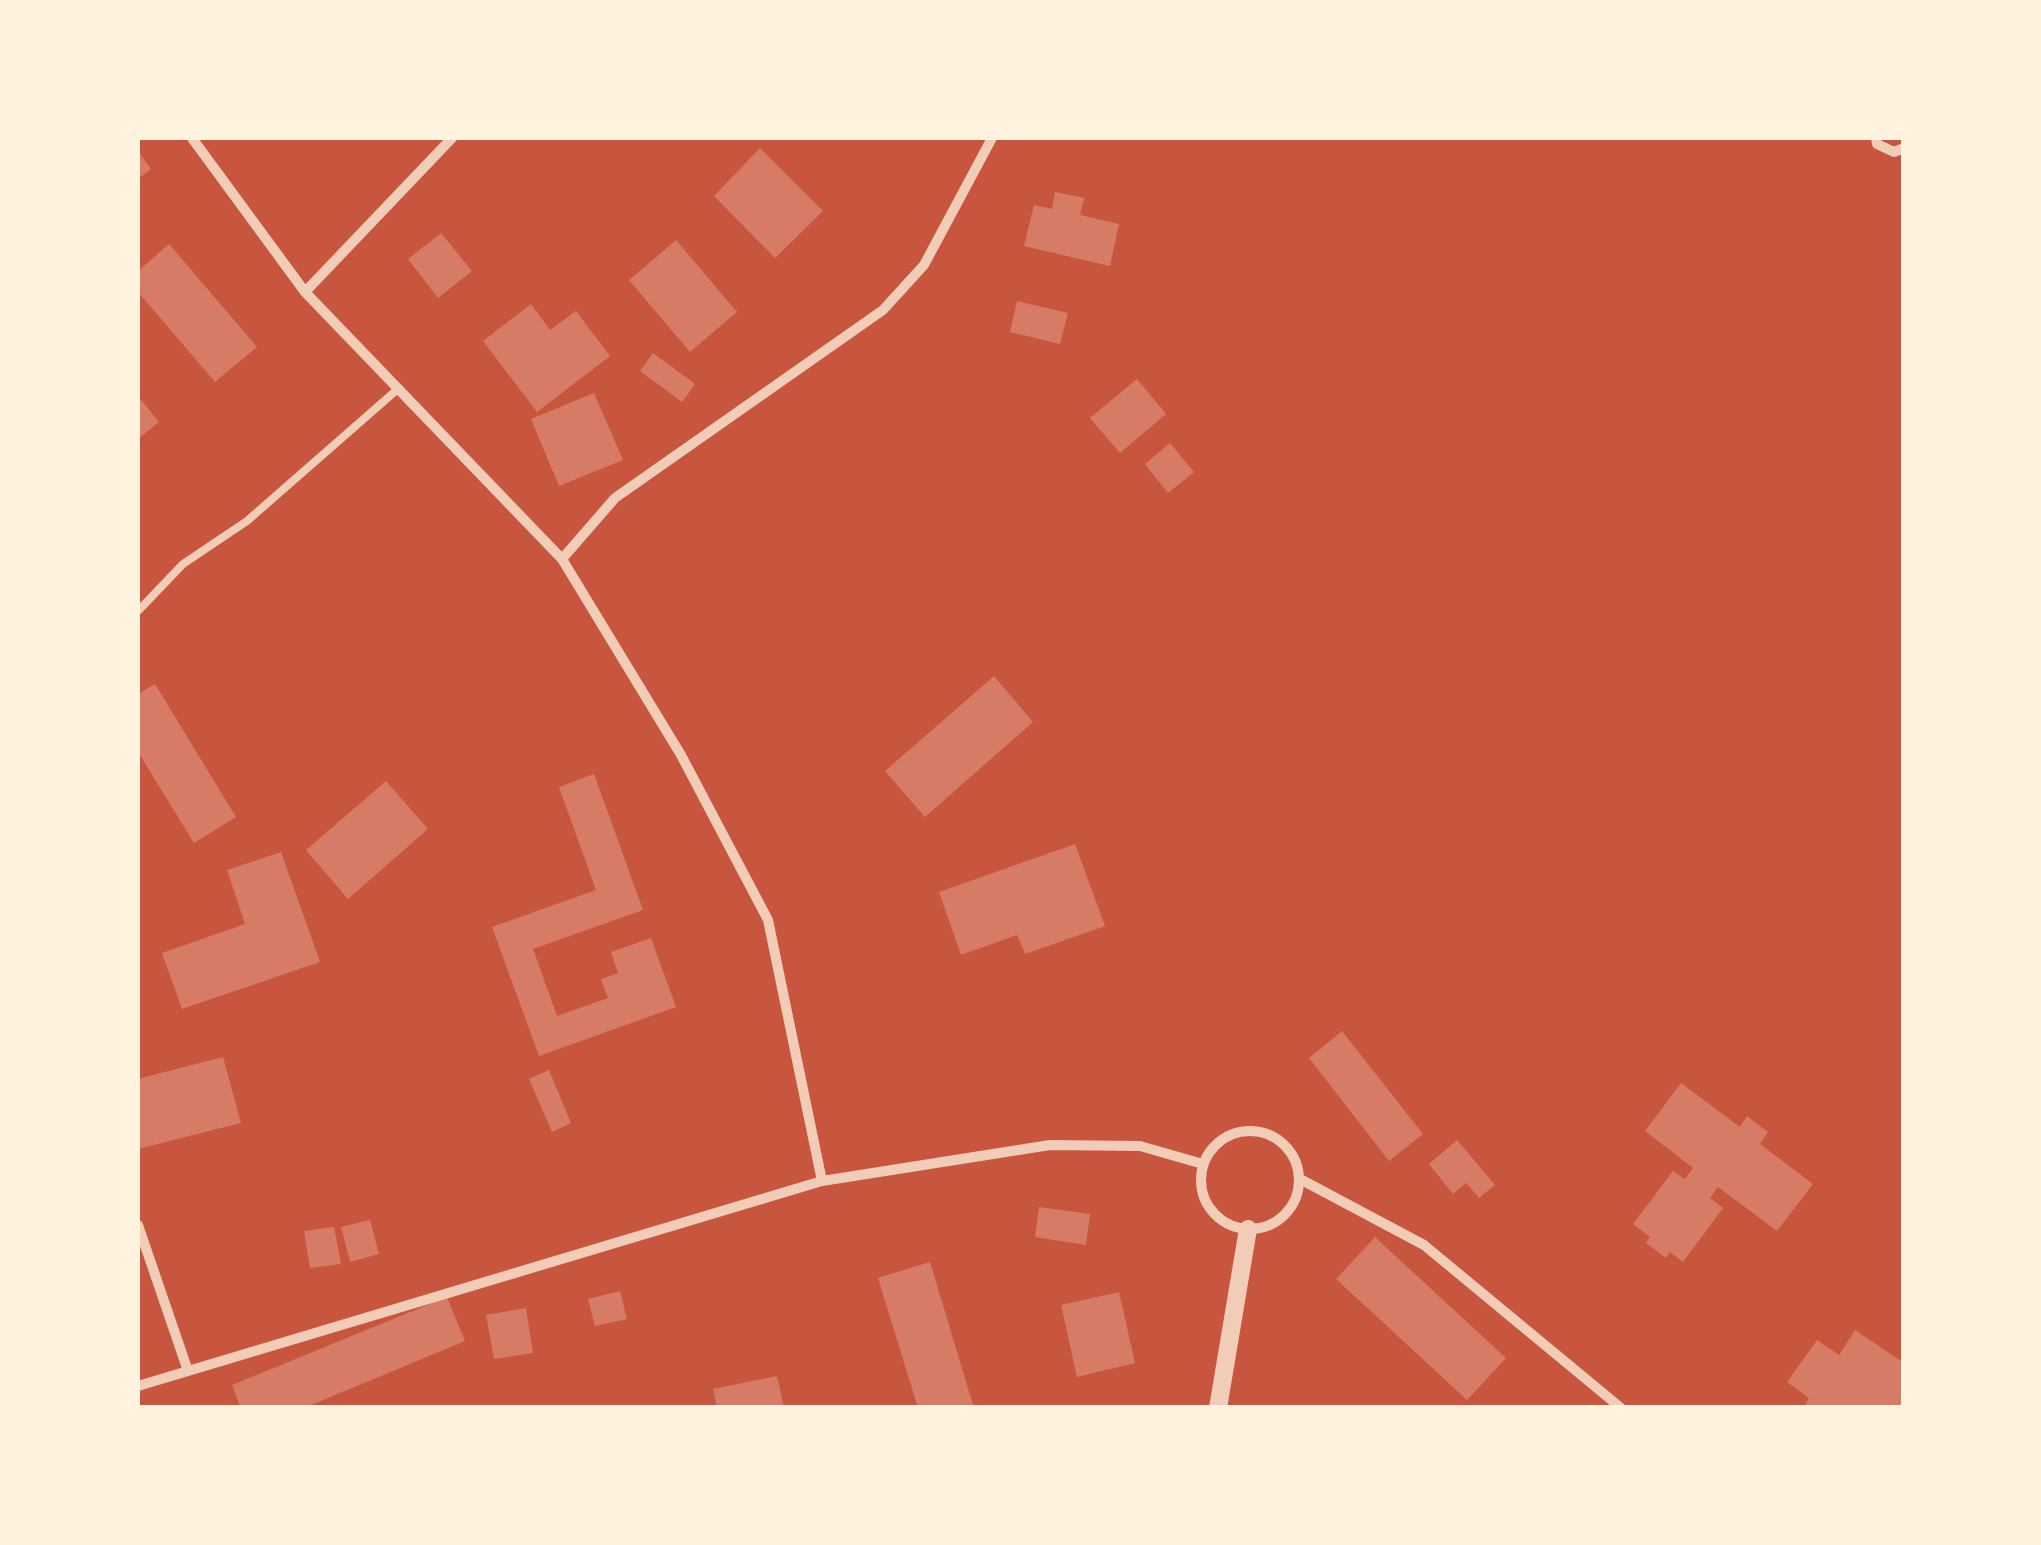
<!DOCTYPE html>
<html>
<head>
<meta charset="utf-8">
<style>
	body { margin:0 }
	#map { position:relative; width:2041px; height:1545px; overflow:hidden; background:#c8553d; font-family:"Titillium Web",sans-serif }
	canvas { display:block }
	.frame { position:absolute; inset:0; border:140px solid #fff3e0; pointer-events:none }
</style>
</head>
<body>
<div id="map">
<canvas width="2041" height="1545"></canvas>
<div class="frame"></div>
</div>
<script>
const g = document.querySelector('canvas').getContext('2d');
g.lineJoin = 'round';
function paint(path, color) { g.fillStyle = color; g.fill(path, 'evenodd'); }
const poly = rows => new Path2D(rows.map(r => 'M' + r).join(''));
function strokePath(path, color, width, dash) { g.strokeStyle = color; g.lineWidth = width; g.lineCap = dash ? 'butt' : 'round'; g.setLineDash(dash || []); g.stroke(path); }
paint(poly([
	[760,148,823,211,775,258,714,196],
	[138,151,151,169,138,179],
	[1055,192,1084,198,1080,215,1119,224,1110,266,1024,246,1034,205,1052,209],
	[441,233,472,271,438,298,408,259],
	[676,240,737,312,690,352,629,280],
	[169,244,257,347,215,382,138,292,138,271],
	[1017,301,1068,313,1060,344,1010,332],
	[531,304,550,330,576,311,610,356,537,412,483,341],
	[653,353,695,384,682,402,640,371],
	[1137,379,1166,414,1120,453,1090,418],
	[594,393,623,460,559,486,531,419],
	[138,396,159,422,138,439],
	[1170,443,1194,472,1168,493,1145,464],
	[994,676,1033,722,925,817,885,771],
	[155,684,236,817,194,843,138,752,138,694],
	[594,774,643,910,533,949,557,1016,608,998,601,979,618,973,611,952,651,938,676,1007,539,1056,492,927,596,890,559,787],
	[386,781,428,829,348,899,306,850],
	[1075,844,1105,926,1025,954,1017,935,961,955,939,892],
	[281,852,320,962,182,1009,162,953,245,924,227,870],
	[1342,1031,1423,1134,1389,1161,1309,1058],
	[223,1057,241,1123,138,1149,138,1079],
	[549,1070,571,1123,552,1132,529,1079],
	[1681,1083,1740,1127,1747,1116,1768,1132,1760,1144,1813,1184,1777,1231,1718,1187,1710,1198,1723,1208,1683,1262,1670,1252,1666,1258,1646,1243,1650,1237,1633,1224,1673,1171,1685,1179,1693,1168,1645,1131],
	[1457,1140,1495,1185,1479,1198,1466,1183,1453,1194,1429,1164],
	[1039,1207,1090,1214,1086,1245,1035,1237],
	[370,1220,379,1254,350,1262,341,1227],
	[334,1227,341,1264,310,1268,304,1231],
	[1375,1237,1506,1358,1467,1400,1336,1279],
	[930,1262,974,1408,918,1408,878,1278],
	[620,1291,627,1319,595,1326,588,1299],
	[1119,1292,1135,1363,1077,1377,1061,1305],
	[447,1297,465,1341,304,1408,241,1408,232,1385],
	[526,1308,533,1353,494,1359,486,1315],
	[1855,1330,1904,1363,1904,1408,1803,1408,1809,1398,1787,1382,1817,1340,1839,1355],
	[777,1376,784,1408,717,1408,713,1389]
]), '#d67c66');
strokePath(poly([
	[138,611,183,564,247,521,399,388]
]), '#f1ccb7', 8);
strokePath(poly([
	[192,138,305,292,562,559,681,755,768,920,822,1181],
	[1876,138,1877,144,1894,152,1904,148],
	[305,292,452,138],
	[562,559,615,498,883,310,924,265,992,138],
	'1201 1180a49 49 0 1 1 98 0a49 49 0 1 1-98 0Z',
	[1300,1179,1424,1245,1621,1408],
	[138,1225,188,1371],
	[138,1386,822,1181,1050,1145,1140,1146,1203,1164]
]), '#f1ccb7', 10);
strokePath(poly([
	[1218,1408,1248,1229]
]), '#f1ccb7', 18);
</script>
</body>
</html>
